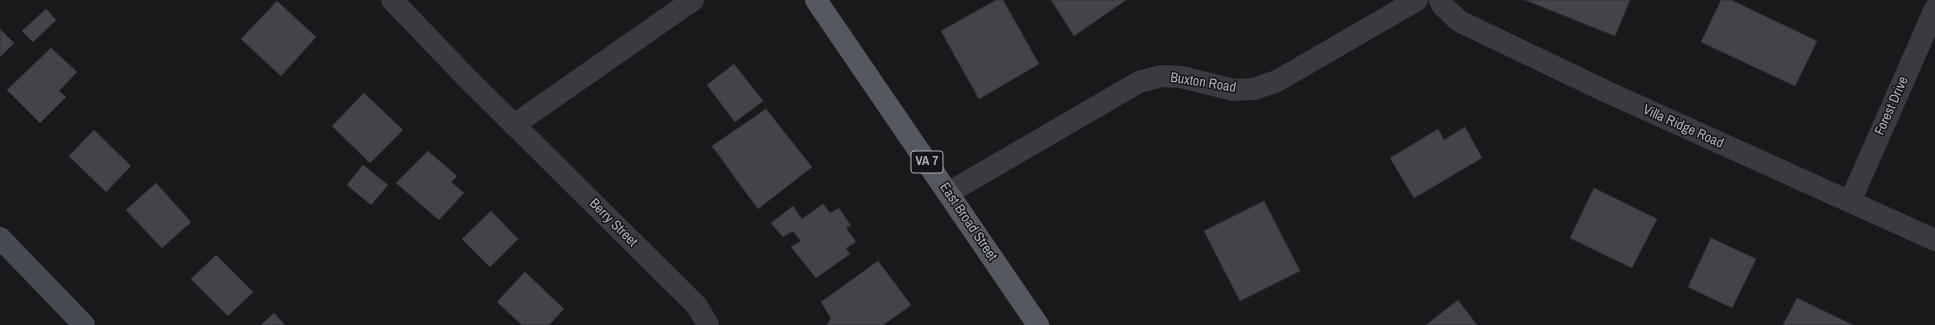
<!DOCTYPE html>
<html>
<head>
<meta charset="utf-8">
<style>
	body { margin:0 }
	canvas { display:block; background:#19191c }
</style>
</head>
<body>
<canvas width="1935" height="325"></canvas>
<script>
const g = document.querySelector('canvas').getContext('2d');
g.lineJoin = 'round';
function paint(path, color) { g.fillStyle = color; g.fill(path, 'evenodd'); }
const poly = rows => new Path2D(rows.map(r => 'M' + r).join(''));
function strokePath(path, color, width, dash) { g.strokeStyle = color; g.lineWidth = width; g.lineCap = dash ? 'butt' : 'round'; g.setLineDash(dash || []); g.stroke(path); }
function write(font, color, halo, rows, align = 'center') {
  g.font = font + ' "Archivo Narrow",sans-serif'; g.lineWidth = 3; g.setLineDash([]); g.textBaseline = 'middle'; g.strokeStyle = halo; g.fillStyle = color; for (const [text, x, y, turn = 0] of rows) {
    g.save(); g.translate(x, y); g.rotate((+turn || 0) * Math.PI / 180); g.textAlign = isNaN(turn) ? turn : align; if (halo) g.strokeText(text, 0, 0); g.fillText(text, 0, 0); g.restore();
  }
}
const building = poly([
	[996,0,1003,0,1039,64,979,99,941,31,996,0],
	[1051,0,1126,0,1074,36,1051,0],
	[1525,0,1630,0,1615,36,1525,0],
	[1721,0,1731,0,1817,41,1795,86,1701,42,1721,0],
	[277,1,316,37,281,76,241,39,277,1],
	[46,9,56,20,33,42,22,31,46,9],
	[0,29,14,43,0,57,0,29],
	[51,48,77,72,59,91,66,97,40,123,7,90,51,48],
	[734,64,763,101,735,122,707,85,734,64],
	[364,93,403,130,370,163,332,126,364,93],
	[766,109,812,167,758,209,712,146,766,109],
	[1465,127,1482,158,1414,198,1390,158,1438,129,1444,140,1465,127],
	[94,130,131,166,106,192,69,156,94,130],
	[428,151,457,176,451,182,464,193,439,220,396,183,428,151],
	[363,165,388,185,371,205,347,185,363,165],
	[156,183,191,222,162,248,126,210,156,183],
	[1594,188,1657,219,1632,268,1570,238,1594,188],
	[1264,201,1300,271,1240,301,1204,231,1264,201],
	[823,204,830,213,839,208,851,226,846,228,856,242,846,248,850,254,816,278,791,247,801,241,793,231,783,237,771,223,793,206,802,219,823,204],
	[491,211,518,239,490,267,462,239,491,211],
	[1711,238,1756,259,1732,308,1688,287,1711,238],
	[216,255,253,292,228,316,191,279,216,255],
	[878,261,911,305,883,325,827,325,831,318,821,302,878,261],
	[525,272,564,309,549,325,522,325,497,302,525,272],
	[1797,298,1853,325,1783,325,1797,298],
	[1458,300,1477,325,1426,325,1458,300],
	[274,313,285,325,261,325,274,313]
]);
paint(building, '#434449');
strokePath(building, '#333338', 1);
strokePath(poly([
	[392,0,465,76,697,306,708,325],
	[1440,0,1443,6,1459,21,1605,91,1935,240],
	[514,125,693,0],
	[948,193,1139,82,1162,76,1181,77,1234,90,1254,89,1277,81,1417,0],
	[1850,202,1935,9]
]), '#3a3b41', 22);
strokePath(poly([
	[0,238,84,325]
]), '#484a51', 22);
strokePath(poly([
	[816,0,1038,325]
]), '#565860', 22);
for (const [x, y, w] of [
	[927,162,32]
]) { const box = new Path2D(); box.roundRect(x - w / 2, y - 11, w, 22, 3); g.fillStyle = '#141417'; g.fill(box); strokePath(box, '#acb0bb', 1); }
write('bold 13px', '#acb0bb', null, [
	["VA 7",927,162]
]);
write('14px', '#acb0bb', '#141417', [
	["Buxton Road",1203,83,9],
	["Forest Drive",1892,106,-66],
	["Villa Ridge Road",1683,127,24],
	["East Broad Street",968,222,56],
	["Berry Street",613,223,45]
]);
</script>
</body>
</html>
